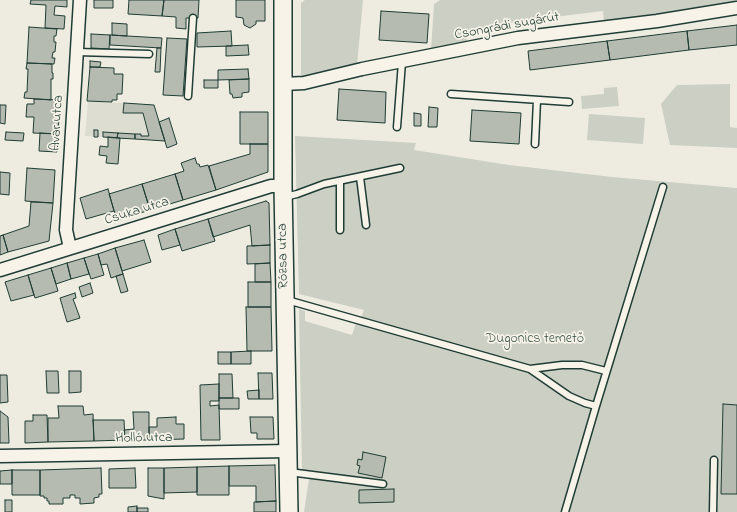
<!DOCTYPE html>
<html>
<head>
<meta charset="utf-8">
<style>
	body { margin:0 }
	canvas { display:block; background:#eeece1 }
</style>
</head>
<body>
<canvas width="737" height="512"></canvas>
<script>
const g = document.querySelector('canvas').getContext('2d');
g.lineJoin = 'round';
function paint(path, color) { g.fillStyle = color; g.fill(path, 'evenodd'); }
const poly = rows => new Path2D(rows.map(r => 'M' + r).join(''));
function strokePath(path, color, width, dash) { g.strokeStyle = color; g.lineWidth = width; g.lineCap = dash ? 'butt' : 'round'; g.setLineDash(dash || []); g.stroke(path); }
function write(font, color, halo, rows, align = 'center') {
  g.font = font + ' "Indie Flower",sans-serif'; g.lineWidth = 3.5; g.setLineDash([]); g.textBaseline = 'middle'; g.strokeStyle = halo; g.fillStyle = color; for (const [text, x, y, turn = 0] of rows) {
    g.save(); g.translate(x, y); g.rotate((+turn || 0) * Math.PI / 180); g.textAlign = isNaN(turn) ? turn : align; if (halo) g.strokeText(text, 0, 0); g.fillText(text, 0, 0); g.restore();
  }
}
paint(poly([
	[88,101,154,105,165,141,85,136]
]), '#ddddd2');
paint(poly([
	[305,0,363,0,357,65,301,77,301,3],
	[440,0,737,0,712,6,604,21,603,11,514,22,466,31,467,42,431,50,434,4],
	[730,84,730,127,737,128,737,148,670,145,661,104,677,85],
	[617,87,619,106,582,109,581,96,604,94,604,88],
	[589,114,645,118,643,144,587,140],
	[295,136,416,143,414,150,509,165,612,177,737,188,737,512,304,512,310,472,302,469,299,309,305,311,305,321,352,335,356,323,359,324,364,310,299,294]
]), '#cccfc4');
const building = poly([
	[31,0,67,0,67,7,55,6,54,15,65,16,64,29,45,28,46,5,30,4,31,0],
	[94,0,113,0,113,8,94,8,94,0],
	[129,0,164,0,162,16,128,14,129,0],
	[164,0,199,0,198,18,186,18,186,29,176,28,176,17,162,16,164,0],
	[236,0,265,0,265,21,256,21,256,24,250,28,244,25,243,18,236,17,236,0],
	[381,11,429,14,427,43,379,40,381,11],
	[112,23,127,24,127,36,112,35,112,23],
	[737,25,737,45,689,50,687,31,737,25],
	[29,27,57,29,56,36,54,36,54,42,56,42,55,52,53,52,52,58,55,58,54,64,27,63,29,27],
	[231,31,232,46,197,47,197,33,231,31],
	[687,31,689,50,610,60,607,41,687,31],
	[91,34,110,35,109,49,91,48,91,34],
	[110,35,162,38,161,48,110,45,110,35],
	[167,38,187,39,183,96,163,95,167,38],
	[607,41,610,60,530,70,528,51,607,41],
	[248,45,249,55,226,56,226,46,248,45],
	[157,48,161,48,160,72,155,72,157,48],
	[90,61,101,62,100,67,90,67,90,61],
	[27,63,52,64,52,73,53,73,53,79,51,79,51,100,24,98,25,92,27,92,28,69,26,69,27,63],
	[90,67,114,68,114,74,123,74,122,94,117,94,117,100,112,100,112,102,87,101,90,67],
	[248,69,249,79,218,80,218,70,248,69],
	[249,79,249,92,242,93,242,97,233,98,232,94,230,94,229,80,249,79],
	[204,80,218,80,218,88,204,88,204,80],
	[339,89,386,92,385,123,337,120,339,89],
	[34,99,60,100,58,134,33,133,34,117,26,117,27,104,34,104,34,99],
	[124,103,154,105,165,141,135,139,135,134,141,134,141,136,149,136,143,113,123,113,124,103],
	[0,105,6,105,5,124,0,123,0,105],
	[429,107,438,108,437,127,428,127,429,107],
	[472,110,521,113,519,144,470,141,472,110],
	[240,112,268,112,268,144,240,144,240,112],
	[414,113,421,114,421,126,414,126,414,113],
	[169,118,177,144,167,148,159,122,169,118],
	[94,130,98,130,98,137,94,137,94,130],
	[6,132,24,133,23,141,5,140,6,132],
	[103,132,118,133,117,138,103,137,103,132],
	[40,133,58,134,57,152,39,151,40,133],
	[118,133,135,134,135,139,117,138,118,133],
	[108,137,120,138,118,164,106,163,107,156,99,155,100,146,108,147,108,137],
	[250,144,268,144,268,172,216,190,209,166,250,154,250,144],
	[195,158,197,164,199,164,200,167,208,165,216,190,183,200,175,174,184,171,181,163,195,158],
	[27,168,55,170,53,203,25,201,27,168],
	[0,172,10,173,9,195,0,194,0,172],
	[175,174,183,200,150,210,142,184,175,174],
	[142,184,150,210,117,220,109,194,142,184],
	[108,189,114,211,86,219,80,198,108,189],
	[266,201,269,203,270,245,252,246,250,225,213,237,208,219,266,201],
	[31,202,53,203,49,241,8,252,3,235,29,226,31,202],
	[208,219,215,241,182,251,175,229,208,219],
	[175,229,180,245,162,250,158,235,175,229],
	[3,235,8,252,0,255,0,236,3,235],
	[144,240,151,262,122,271,115,248,144,240],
	[270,245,270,263,247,264,247,246,270,245],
	[115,248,123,274,111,278,107,264,101,265,98,254,115,248],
	[98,254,104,275,91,279,84,258,98,254],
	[84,258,89,274,71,279,67,263,84,258],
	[67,263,71,279,56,284,51,268,67,263],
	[270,263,271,282,255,282,255,264,270,263],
	[51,268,58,291,35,298,28,275,51,268],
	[123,274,128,291,121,293,116,276,123,274],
	[28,275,34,295,11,301,5,282,28,275],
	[248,282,271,282,271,307,248,307,248,282],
	[90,283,93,293,82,297,79,287,90,283],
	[75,293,76,298,73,299,80,318,67,322,60,298,75,293],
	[246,307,271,307,272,351,247,351,246,307],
	[251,351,251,364,231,364,231,352,251,351],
	[218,352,231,352,231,364,218,364,218,352],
	[46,371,58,371,59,393,47,393,46,371],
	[69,371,81,371,81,392,69,393,69,371],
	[258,373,272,373,273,399,259,399,258,373],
	[219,374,232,374,233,398,219,398,219,374],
	[0,375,7,375,8,402,0,403,0,375],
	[219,384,219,401,210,401,210,406,219,405,220,440,201,440,200,385,219,384],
	[259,390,259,399,248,399,247,391,259,390],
	[219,398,239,398,239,409,219,409,219,398],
	[723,404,737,405,737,494,721,494,723,404],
	[58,406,83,406,84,415,93,414,94,441,48,442,48,418,59,418,58,406],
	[0,411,8,417,9,443,0,443,0,411],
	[133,412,149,412,149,440,125,440,124,430,134,429,133,412],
	[33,415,47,415,48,442,25,443,25,421,33,421,33,415],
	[176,417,176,424,184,424,184,439,149,440,149,427,157,427,157,418,176,417],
	[250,417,273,417,274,439,257,439,257,433,251,433,250,417],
	[93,420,124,420,125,440,94,441,93,420],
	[363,452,386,457,382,478,358,473,360,466,357,465,358,459,362,460,363,452],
	[275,465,276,501,256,502,256,486,229,486,229,466,275,465],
	[229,466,229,495,197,495,197,467,229,466],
	[197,467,197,492,164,493,164,468,197,467],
	[101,468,102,494,99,494,99,497,94,498,94,503,80,504,80,498,75,498,75,495,70,495,70,498,63,498,63,504,49,504,49,501,47,501,47,498,44,498,44,496,40,496,40,470,101,468],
	[135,468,136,488,109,488,109,469,135,468],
	[148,468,164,468,164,499,148,496,148,468],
	[12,470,12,484,0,484,0,471,12,470],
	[12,470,40,470,40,495,12,495,12,470],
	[394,489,394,502,359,503,359,490,394,489],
	[5,500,12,500,12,512,5,512,5,500],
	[276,501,276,512,254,512,254,502,276,501],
	[137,506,137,512,128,512,128,507,137,506],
	[137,508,148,508,148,512,137,512,137,508]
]);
paint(building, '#b5bbb0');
strokePath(building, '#1f3d34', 1);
const lane = poly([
	[77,52,149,54],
	[451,94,569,102],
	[188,96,193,18],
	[397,127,402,62],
	[535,144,537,100],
	[360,177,366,225],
	[285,197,297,194,324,184,400,168],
	[340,230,340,181],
	[287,300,530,369,569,396,585,403,596,406],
	[530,369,562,365,582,365,606,371],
	[289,472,383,484],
	[565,512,596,406,663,187],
	[713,512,714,460]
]);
const street = poly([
	[283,84,304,83,362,69,518,38,657,21,737,8],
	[70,248,66,230,80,0],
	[0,270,271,186,283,186],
	[0,456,288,451]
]);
const secondary = poly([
	[283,0,283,186,289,512]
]);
strokePath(lane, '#1f3d34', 9);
strokePath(street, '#1f3d34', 15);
strokePath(secondary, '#1f3d34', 20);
strokePath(lane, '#f7f3e8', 6);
strokePath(street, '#f7f3e8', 12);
strokePath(secondary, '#f7f3e8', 17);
write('14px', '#1f3d34', '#f7f3e8', [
	["Csongrádi sugárút",507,27,-10],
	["Avar utca",58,123,-87],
	["Csuka utca",137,212,-17],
	["Rózsa utca",284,256,-91],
	["Holló utca",144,439,-1]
]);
write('14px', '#425a51', '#f7f3e8', [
	["Dugonics temető",535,340]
]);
</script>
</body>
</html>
